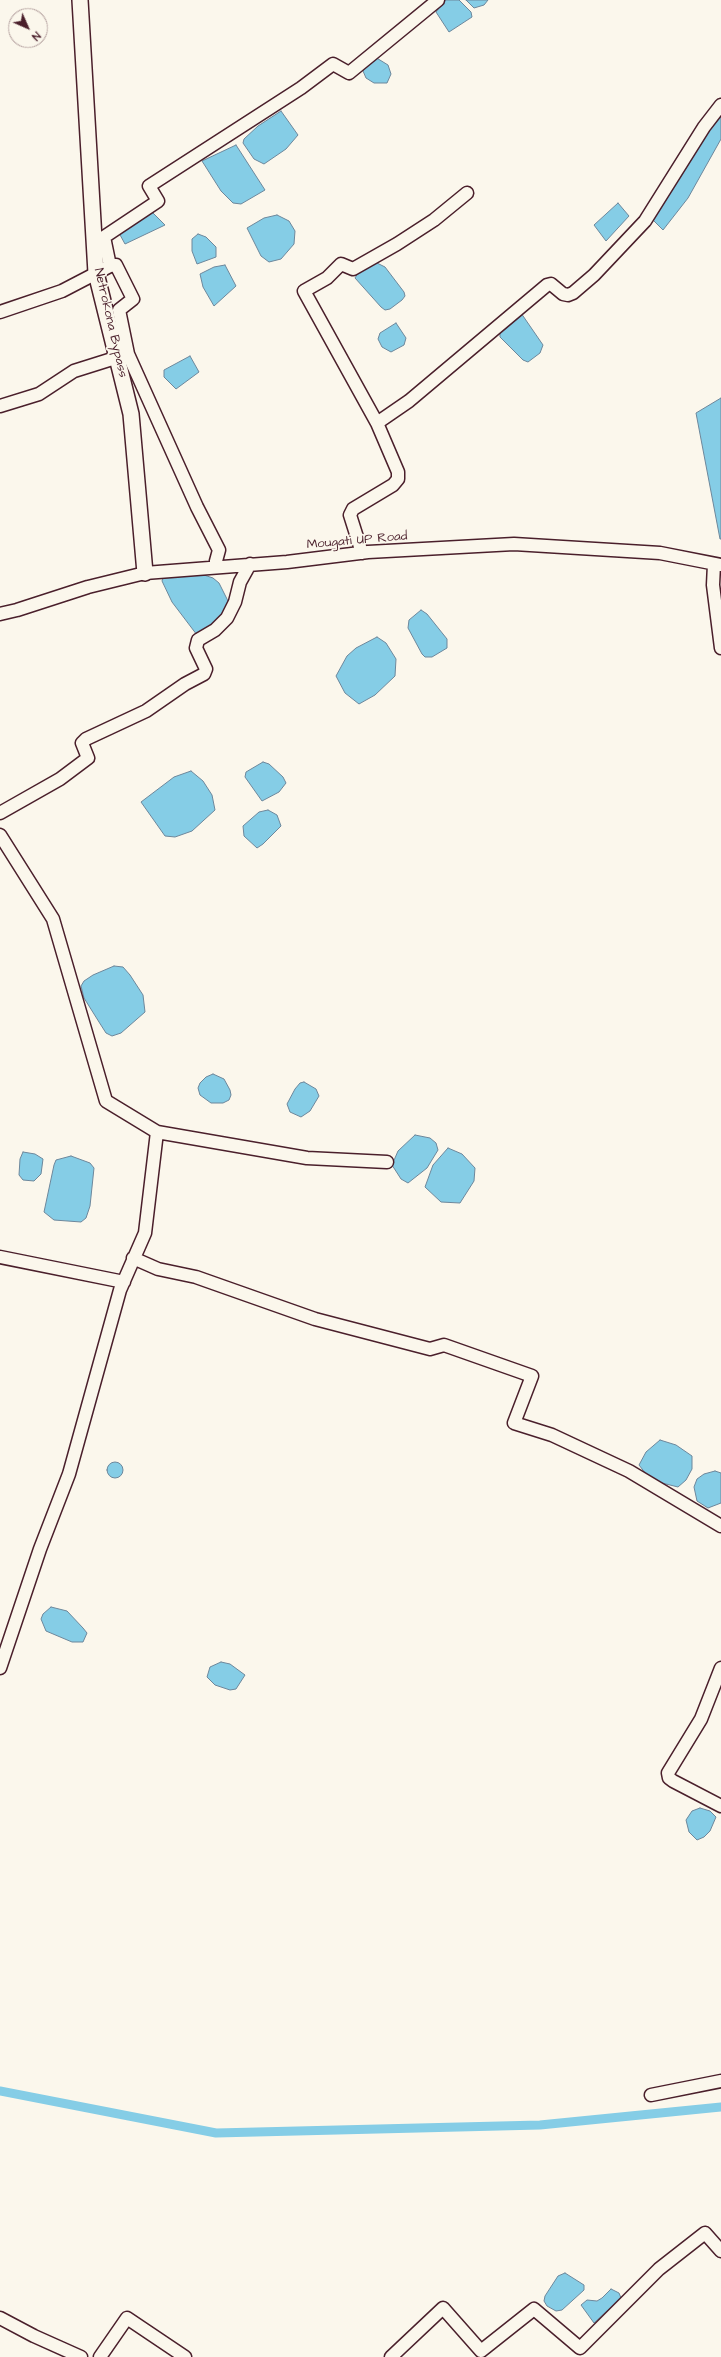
<!DOCTYPE html>
<html>
<head>
<meta charset="utf-8">
<style>
	body { margin:0 }
	#map { position:relative; width:721px; height:2357px; overflow:hidden; background:#fbf7ec; font-family:"Architects Daughter",sans-serif }
	canvas { display:block }
	.north { position:absolute; left:8px; top:8px; width:40px; height:40px; box-sizing:border-box; background:#fbf7ec; border:1px solid #b4a19f; border-radius:50%; rotate:135deg; font-size:11px; font-weight:700; line-height:16px; text-align:center; color:#4a1f2b }
	.north::after { content:''; display:block; margin:auto; width:14px; height:18px; background:#4a1f2b; clip-path:polygon(50% 0,100% 100%,50% 72%,0 100%) }
</style>
</head>
<body>
<div id="map">
<canvas width="721" height="2357"></canvas>
<div class="north">N</div>
</div>
<script>
const g = document.querySelector('canvas').getContext('2d');
g.lineJoin = 'round';
function paint(path, color) { g.fillStyle = color; g.fill(path, 'evenodd'); }
const poly = rows => new Path2D(rows.map(r => 'M' + r).join(''));
function strokePath(path, color, width, dash) { g.strokeStyle = color; g.lineWidth = width; g.lineCap = dash ? 'butt' : 'round'; g.setLineDash(dash || []); g.stroke(path); }
function write(font, color, halo, rows, align = 'center') {
  g.font = font + ' "Architects Daughter",sans-serif'; g.lineWidth = 3.5; g.setLineDash([]); g.textBaseline = 'middle'; g.strokeStyle = halo; g.fillStyle = color; for (const [text, x, y, turn = 0] of rows) {
    g.save(); g.translate(x, y); g.rotate((+turn || 0) * Math.PI / 180); g.textAlign = isNaN(turn) ? turn : align; if (halo) g.strokeText(text, 0, 0); g.fillText(text, 0, 0); g.restore();
  }
}
const water = poly([
	[445,0,459,0,471,12,472,17,449,32,436,12,445,0],
	[466,0,488,0,484,5,474,8,466,0],
	[375,57,388,65,391,74,387,83,374,83,366,78,363,71,366,65,375,57],
	[721,107,721,139,688,198,663,230,650,217,721,107],
	[281,111,298,135,286,149,264,164,254,159,243,143,244,139,258,126,281,111],
	[236,145,265,190,241,204,233,203,221,191,202,161,236,145],
	[618,203,629,216,606,241,594,225,618,203],
	[152,212,165,225,125,244,119,233,152,212],
	[277,215,289,221,295,231,294,244,281,259,269,262,261,256,247,228,264,218,277,215],
	[198,234,206,237,216,247,216,257,197,264,192,251,192,239,198,234],
	[375,262,385,267,404,292,405,296,402,300,390,309,385,310,381,307,355,278,358,273,375,262],
	[225,265,236,286,214,306,203,287,200,274,214,267,225,265],
	[521,313,543,345,540,353,528,362,523,360,500,337,500,332,521,313],
	[396,323,406,338,404,345,391,352,382,347,378,339,380,333,396,323],
	[190,356,199,372,176,389,164,377,164,370,190,356],
	[721,398,721,539,720,539,696,413,721,398],
	[198,573,213,578,219,583,228,601,229,608,226,616,197,635,172,602,162,581,163,577,198,573],
	[421,610,427,614,447,639,447,648,432,657,425,657,422,654,408,628,409,620,421,610],
	[377,637,386,643,396,659,395,676,375,695,359,704,345,693,336,676,347,656,356,648,377,637],
	[263,762,269,764,283,777,286,783,279,792,262,801,245,777,246,772,263,762],
	[191,771,203,781,212,795,215,810,192,831,175,837,165,836,141,802,174,777,191,771],
	[268,810,277,815,281,826,263,844,257,848,244,836,243,826,259,812,268,810],
	[114,966,123,967,130,975,143,995,145,1012,121,1033,112,1036,106,1033,99,1022,84,998,81,986,84,981,93,975,114,966],
	[213,1074,224,1079,230,1090,231,1095,229,1100,223,1103,211,1103,200,1095,198,1088,200,1083,206,1077,213,1074],
	[304,1082,316,1089,319,1096,310,1111,301,1117,290,1112,287,1104,295,1089,300,1083,304,1082],
	[415,1135,430,1138,436,1143,438,1150,427,1168,408,1183,401,1179,392,1165,398,1151,415,1135],
	[448,1148,462,1154,475,1168,474,1181,460,1203,441,1202,425,1187,433,1165,448,1148],
	[23,1152,35,1154,43,1159,41,1174,34,1181,23,1180,19,1175,20,1159,23,1152],
	[71,1156,90,1163,94,1168,90,1206,86,1218,81,1222,54,1220,44,1212,54,1165,56,1160,71,1156],
	[660,1440,676,1445,692,1456,692,1469,686,1480,678,1487,658,1482,646,1474,639,1465,646,1452,660,1440],
	'107 1470a8 8 0 1 1 16 0a8 8 0 1 1-16 0Z',
	[715,1471,721,1473,721,1503,708,1508,697,1501,694,1487,697,1479,704,1474,715,1471],
	[51,1607,67,1611,83,1628,87,1633,83,1642,72,1642,46,1631,41,1619,43,1614,51,1607],
	[221,1662,230,1664,245,1675,236,1689,230,1690,215,1685,207,1677,210,1667,221,1662],
	[700,1808,710,1811,716,1817,710,1831,704,1837,697,1840,689,1832,686,1820,692,1811,700,1808],
	[565,2273,584,2285,584,2290,562,2310,556,2311,547,2306,544,2301,545,2296,558,2276,565,2273],
	[611,2289,619,2293,621,2298,594,2323,581,2305,587,2300,597,2301,602,2298,611,2289]
]);
paint(water, '#85cde6');
strokePath(water, '#6d879b', 1);
strokePath(poly([
	[0,2091,216,2133,540,2125,721,2107]
]), '#85cde6', 9);
const minor = poly([
	[110,266,116,265,133,299,119,310,128,354],
	[0,312,62,291,110,266,104,237,158,201,149,186,301,88,333,64,349,73,438,0],
	[0,406,39,394,74,371,128,354,197,507,219,550,216,561,217,566],
	[377,423,409,401,547,285,551,284,563,294,568,295,573,293,594,275,645,221,704,127,721,105],
	[362,553,350,515,353,509,393,485,398,479,398,472,377,423,304,291,327,278,341,264,353,269,397,244,434,220,467,193],
	[714,564,713,585,721,648],
	[0,614,17,610,88,587,145,573,287,562,368,552,514,544,660,553,721,565],
	[0,813,60,779,88,758,82,743,86,739,146,711,185,684,204,674,206,669,196,648,198,640,215,630,227,618,235,602,240,582,250,564],
	[0,835,53,919,106,1101,157,1132,307,1158,387,1162],
	[0,1257,124,1282],
	[133,1258,158,1269,196,1277,315,1319,430,1349,444,1345,532,1376,514,1423,552,1435,629,1471,721,1526],
	[0,1668,40,1549,69,1474,120,1290,145,1233,157,1132],
	[721,1668,701,1719,668,1773,669,1778,673,1781,721,1806],
	[651,2095,721,2081],
	[0,2318,34,2336,81,2357],
	[100,2357,127,2318,185,2357],
	[391,2357,443,2308,481,2351,534,2309,580,2348,659,2269,705,2233,721,2251]
]);
const major = poly([
	[80,0,96,273,131,414,145,573]
]);
strokePath(minor, '#4a1f2b', 15);
strokePath(major, '#4a1f2b', 18);
strokePath(minor, '#fbf7ec', 12);
strokePath(major, '#fbf7ec', 15);
write('13px', '#4a1f2b', '#fbf7ec', [
	["Netrokona Bypass",110,323,77],
	["Mougati UP Road",357,541,-5]
]);
</script>
</body>
</html>
